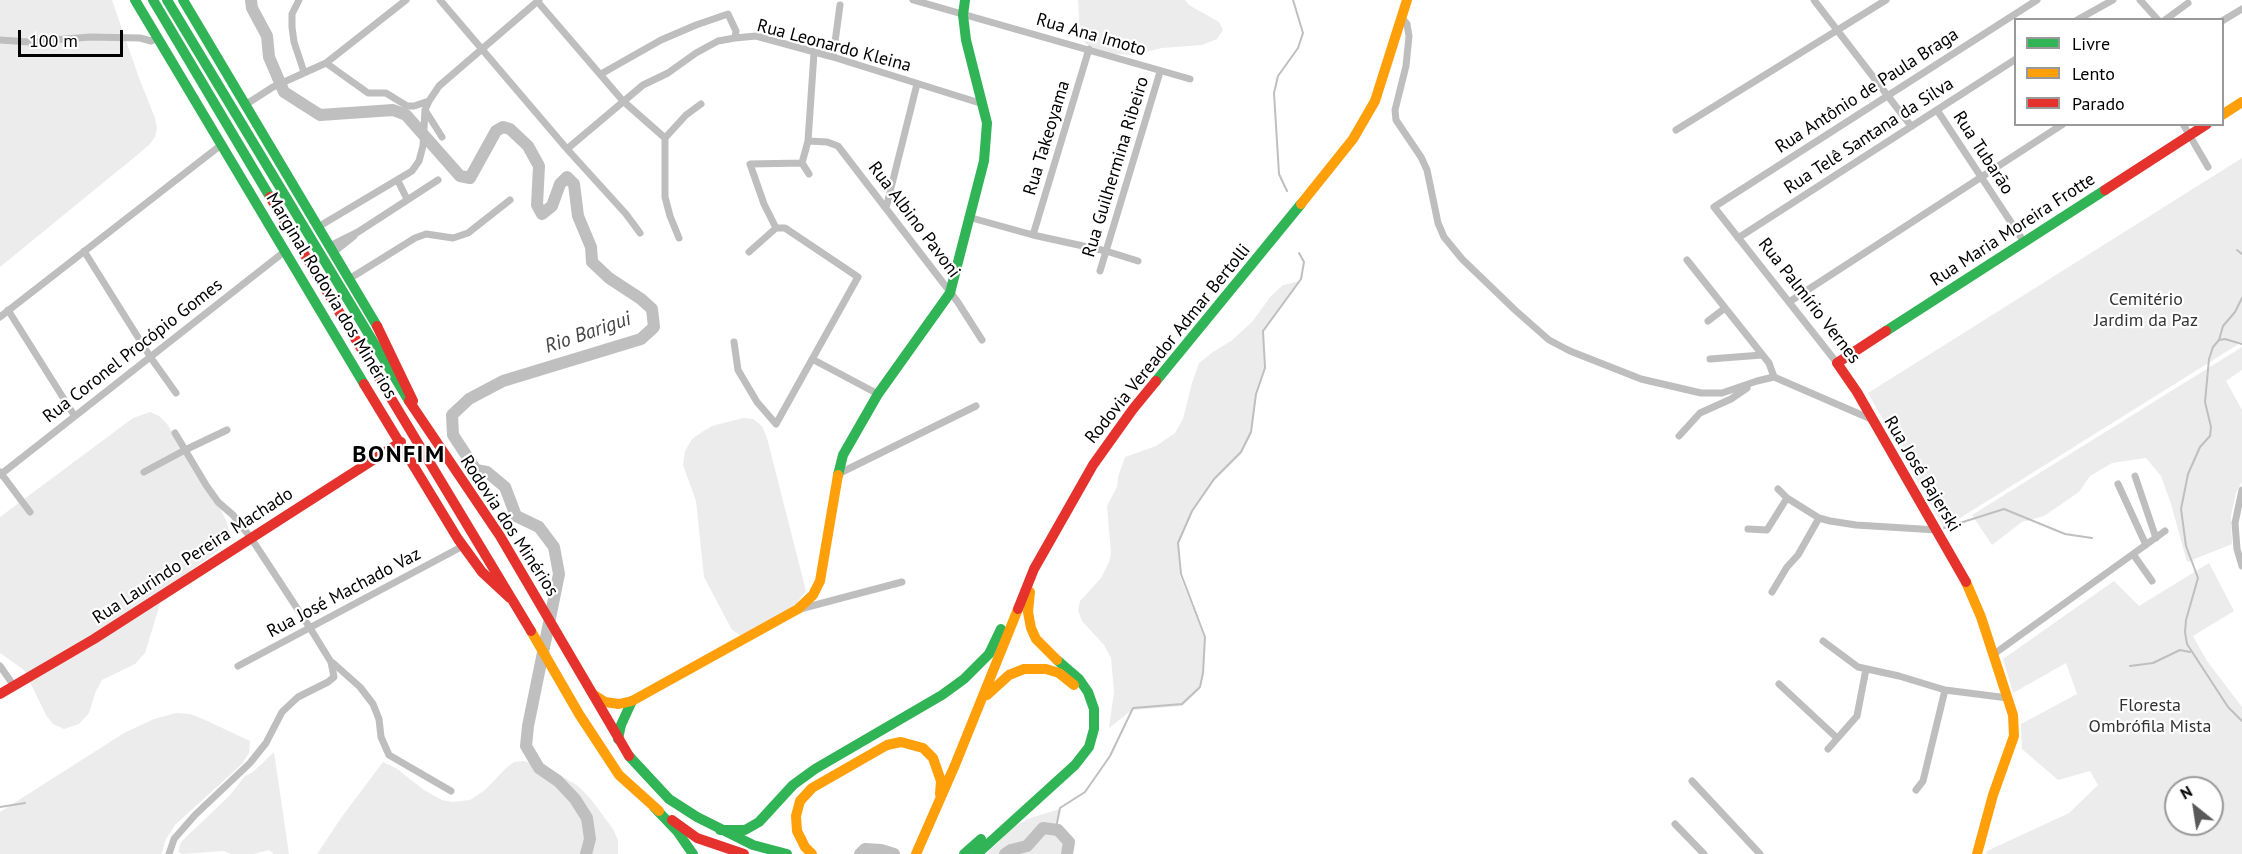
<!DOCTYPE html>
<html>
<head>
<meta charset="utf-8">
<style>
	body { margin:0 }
	#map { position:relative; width:2242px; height:854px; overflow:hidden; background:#fff; font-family:"PT Sans",sans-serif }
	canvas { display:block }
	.legend { position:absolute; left:2014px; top:18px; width:210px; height:108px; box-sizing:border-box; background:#fff; border:2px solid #999; margin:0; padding:8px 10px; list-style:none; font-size:18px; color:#000 }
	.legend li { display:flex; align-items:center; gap:12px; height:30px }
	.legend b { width:30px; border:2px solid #999 }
	.north { position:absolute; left:2164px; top:776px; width:60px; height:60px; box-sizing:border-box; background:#fff; border:2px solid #999; border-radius:50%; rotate:330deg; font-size:16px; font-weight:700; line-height:24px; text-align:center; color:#000 }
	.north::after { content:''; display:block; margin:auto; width:21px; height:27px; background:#595959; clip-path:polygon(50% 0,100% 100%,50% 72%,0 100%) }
	.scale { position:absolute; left:18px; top:30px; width:105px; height:27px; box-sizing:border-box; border:3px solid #000; border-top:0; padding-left:8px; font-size:18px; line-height:21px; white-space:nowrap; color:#000; -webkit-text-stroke:4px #fff; paint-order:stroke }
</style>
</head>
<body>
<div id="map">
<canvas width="2242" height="854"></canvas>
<ul class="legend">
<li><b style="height:8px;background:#30b455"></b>Livre</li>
<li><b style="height:8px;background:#ff9f0a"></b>Lento</li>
<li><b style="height:8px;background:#e5322d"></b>Parado</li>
</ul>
<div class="north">N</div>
<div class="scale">100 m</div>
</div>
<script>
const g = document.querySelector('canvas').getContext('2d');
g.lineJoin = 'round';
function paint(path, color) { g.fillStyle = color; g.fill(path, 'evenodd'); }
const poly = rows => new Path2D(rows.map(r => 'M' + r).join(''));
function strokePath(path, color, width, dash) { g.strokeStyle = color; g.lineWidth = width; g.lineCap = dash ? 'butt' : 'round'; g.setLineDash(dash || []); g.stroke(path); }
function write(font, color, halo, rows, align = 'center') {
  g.font = font + ' "PT Sans",sans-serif'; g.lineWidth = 4.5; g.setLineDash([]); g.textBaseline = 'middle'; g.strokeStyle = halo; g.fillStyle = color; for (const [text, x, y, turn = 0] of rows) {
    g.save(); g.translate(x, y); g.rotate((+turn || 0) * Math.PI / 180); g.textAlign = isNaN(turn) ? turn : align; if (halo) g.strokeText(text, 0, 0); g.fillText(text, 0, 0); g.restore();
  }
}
paint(poly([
	[0,0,112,0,139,78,155,118,157,128,155,137,150,144,136,156,0,267],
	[1078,0,1185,0,1189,5,1219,22,1223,30,1217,39,1202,45,1162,48,1132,55,1102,53,1086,44,1080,36],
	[2242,158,2242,342,1944,528,1868,393],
	[1301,281,1263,333,1264,370,1255,396,1251,434,1241,454,1214,481,1192,513,1178,545,1180,576,1205,639,1203,675,1200,689,1182,706,1132,710,1109,728,1114,692,1111,658,1104,645,1082,621,1078,610,1080,601,1101,578,1109,562,1111,553,1107,506,1117,487,1118,477,1125,457,1156,446,1175,433,1183,419,1192,383,1199,363,1213,352,1231,341,1252,322,1271,296,1283,285],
	[2242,347,2242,370,2226,381,2242,410,2242,482,2236,493,2231,516,2232,544,2187,562,2171,504,2161,476,2146,458,2112,463,2090,476,2079,492,2044,516,2022,522,1992,545,1972,515],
	[150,412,159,416,167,424,221,510,227,523,229,530,228,539,217,551,164,591,145,653,135,664,102,680,96,691,89,713,79,724,64,729,53,724,46,715,24,670,0,653,0,517,133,418],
	[743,418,753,419,762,426,767,438,806,591,792,609,742,636,732,630,704,577,696,501,683,465,685,451,692,439,702,432,712,426],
	[2209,563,2234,611,2193,636,2207,661,2242,707,2242,854,1986,854,1987,851,2069,813,2098,785,2090,771,2058,780,2022,749,2021,724,2077,694,2066,663,2013,693,2003,659,2114,581,2139,606],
	[2176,788,2212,788,2212,824,2176,824],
	[176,713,190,714,203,719,250,741,249,753,242,764,175,825,165,841,162,854,0,854,0,812,124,733,154,719],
	[274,752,289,854,274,854,269,850,254,854,231,854,224,851,182,854,178,852,181,842,230,795,245,776,253,772],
	[524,761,550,769,578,786,590,798,613,829,618,840,618,854,317,854,341,818,383,762,396,768,424,790,442,800,453,802,470,800,485,790,505,769,514,762],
	[1060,809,1055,829,1068,844,1067,854,987,854,1013,827,1030,818]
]), '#ececec');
strokePath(poly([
	[1287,191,1279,174,1274,93,1278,76,1298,48,1303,33,1293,0],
	[2237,250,2242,254],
	[2242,298,2235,312,2223,326,2219,340,2213,347,2209,359,2205,402,2211,427,2210,436,2200,447,2188,474,2181,509,2186,546,2198,578,2186,620,2185,632,2187,644,2228,707,2242,721],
	[2219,340,2225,339,2242,344],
	[1944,528,2004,509,2065,534,2092,538],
	[2130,666,2153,663,2180,650,2190,652],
	[0,807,25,803],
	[1058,830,1057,823,1060,808,1085,792,1110,756,1133,708,1182,704,1200,687,1203,673,1205,637,1181,574,1178,543,1192,511,1214,479,1241,452,1251,432,1256,394,1265,368,1263,331,1301,279,1304,262,1299,253]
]), '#bfbfbf', 2);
strokePath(poly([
	[251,0,252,8,267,36,269,57,284,92,320,115,393,110,406,115,460,176,470,178,496,131,503,127,510,129,528,146,539,166,537,205,542,214,552,206,560,184,567,177,574,184,578,216,591,247,592,262,609,278,641,299,652,309,654,327,641,339,503,381,469,399,452,415,453,435,476,470,487,472,505,487,516,516,539,527,554,547,559,574,528,726,526,746,539,768,558,781,575,799,587,818,590,839,586,854],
	[860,854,865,849,881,850,894,854],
	[1005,854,1011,850,1027,846,1043,828,1058,830,1069,842,1067,854]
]), '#bfbfbf', 12);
strokePath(poly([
	[299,0,292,14,292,27,294,42,304,72],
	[440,0,567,149,626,214,640,233],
	[913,0,1190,79],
	[1814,0,1911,126],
	[2140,0,2158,20],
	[537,1,623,101,665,138,665,197,670,216,679,238],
	[1402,18,1407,24,1409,36,1406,66,1395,110,1396,120,1421,157,1427,170,1438,223,1444,237,1462,259,1515,310,1549,340,1570,351,1641,379,1701,393,1722,393,1757,381,1774,377,1871,419],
	[2077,20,2113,0],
	[2165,20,2188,3],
	[2222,21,2242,9],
	[0,40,29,42,90,37,140,38,151,41,157,38],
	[833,57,840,5],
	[326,63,368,93,386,93,407,106,414,106,429,101],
	[601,74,661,40,696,25,728,14,736,31,735,38],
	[245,105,273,87,326,63,406,0],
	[425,110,442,137],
	[1937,110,2024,242],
	[2183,124,2208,167],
	[1676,130,1886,0],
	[665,138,686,115,701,104],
	[808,141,827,142,838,146,957,301,982,340],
	[567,149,643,85,668,73,696,53,718,41,735,38,756,36,833,57,983,104],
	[809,174,802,163,808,141,814,53],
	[398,181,407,199],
	[886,208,917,84],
	[968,217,1033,235,1106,251,1138,261],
	[318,227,412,171,419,161,423,146,425,110,429,101,439,86,539,0],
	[776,228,764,204,750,164,802,163],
	[1033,235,1089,49],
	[1738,238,2016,59],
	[330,246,358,232,438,180],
	[84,251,151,358,176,393],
	[334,252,354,236],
	[1687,260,1769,363,1774,377],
	[1100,271,1160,72],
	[349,279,415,238,426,234,453,238,468,233,510,200],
	[1789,302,2063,124],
	[8,310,74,415],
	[0,317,221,145],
	[1708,321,1725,308],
	[734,342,738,370,757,402,776,424,858,277,785,228,776,228,749,252],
	[812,359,878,394],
	[1710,359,1762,355],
	[1837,363,1714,207,2037,0],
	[1679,436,1700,413,1731,399,1747,388],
	[0,472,30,512],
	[144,472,185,450,227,430],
	[838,474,976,406],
	[0,475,284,252],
	[2135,476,2156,538],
	[2118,484,2146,545],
	[1778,489,1787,498,1819,518,1830,521,1856,525,1937,530],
	[2242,490,2235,523,2237,549,2242,566],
	[1748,529,1767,530,1787,498],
	[2133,554,2152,581],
	[1772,592,1787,567,1798,555,1819,518],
	[800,609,902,582],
	[1823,641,1858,667,1899,676,1945,690,2008,698],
	[1994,654,2165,531],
	[333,663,360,687,373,704,379,719,381,737,389,755,451,791],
	[0,666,14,686],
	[238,666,463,546],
	[1779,684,1837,738],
	[1828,749,1857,716,1866,669],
	[1692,781,1760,854],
	[1916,790,1923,781,1945,690],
	[1675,824,1704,854],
	[169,854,174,839,195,815,250,763,266,743,282,712,298,697,328,682,334,677,331,662,310,628,251,538,233,515,218,502,206,485,175,433]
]), '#bebebe', 7);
strokePath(poly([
	[135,0,364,384],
	[153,0,270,197],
	[167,0,409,401],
	[183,0,377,326],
	[1886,331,2105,190],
	[1156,381,1301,204],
	[838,475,843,455,878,394,950,293,984,161,987,123,966,40,963,15,965,0],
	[618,739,621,725,632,701],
	[629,756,669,799,697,817,753,845,787,854],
	[654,807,677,831,693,854],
	[720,830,745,830,759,822,793,785,815,769,942,695,964,679,989,654,1001,629],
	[964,854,981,839],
	[977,854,1075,765,1089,747,1094,729,1094,709,1088,692,1079,679,1057,660]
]), '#30b455', 10);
strokePath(poly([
	[2222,115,2242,102],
	[1301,204,1353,139,1375,101,1407,0],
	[1966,582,1981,617,2013,715,2014,736,1993,795,1977,854],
	[1030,592,1028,612,1031,628,1036,639,1057,660],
	[531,631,579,714,619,775,659,811],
	[594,695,605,702,619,704,632,701,798,609,813,595,820,581,838,475],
	[987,695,1009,675,1024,669,1046,669,1059,673,1074,685],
	[812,854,805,847,797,831,796,816,800,801,812,788,887,745,901,742,923,748,933,758,941,781,940,794],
	[916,854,955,765,1018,609]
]), '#ff9f0a', 10);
strokePath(poly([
	[2105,190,2207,124],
	[270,197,531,631],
	[377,326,413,401],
	[1886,331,1837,363,1857,392,1966,582],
	[364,384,458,539,482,572,510,598],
	[409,401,500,536,629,756],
	[1018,609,1034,569,1093,465,1133,409,1156,381],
	[0,694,94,639,401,442],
	[672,820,697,838,744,854]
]), '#e5322d', 10);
write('18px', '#000', '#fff', [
	["Rua Ana Imoto",1091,35,16],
	["Rua Leonardo Kleina",834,46,15],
	["Rua Antônio de Paula Braga",1867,91,-33],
	["Rua Telê Santana da Silva",1869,136,-33],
	["Rua Takeoyama",1047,138,-73],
	["Rua Tubarão",1983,153,57],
	["Rua Guilhermina Ribeiro",1116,167,-73],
	["Rua Albino Pavoni",914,220,53],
	["Rua Maria Moreira Frotte",2013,230,-33],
	["Marginal Rodovia dos Minérios",331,296,59],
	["Rua Palmírio Vernes",1809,301,52],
	["Rodovia Vereador Admar Bertolli",1168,344,-51],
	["Rua Coronel Procópio Gomes",133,351,-38],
	["Rua José Bajerski",1922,474,59],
	["Rodovia dos Minérios",509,526,57],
	["Rua Laurindo Pereira Machado",193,556,-33],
	["Rua José Machado Vaz",344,593,-28]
]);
write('18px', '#333', '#fff', [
	["Cemitério",2146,300],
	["Jardim da Paz",2146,321],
	["Floresta",2150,706],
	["Ombrófila Mista",2150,727]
]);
write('italic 20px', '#444', '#fff', [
	["Rio Barigui",588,333,-19]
]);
g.letterSpacing = '1.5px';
write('bold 24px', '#000', '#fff', [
	["BONFIM",399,455]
]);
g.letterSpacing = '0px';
</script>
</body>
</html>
